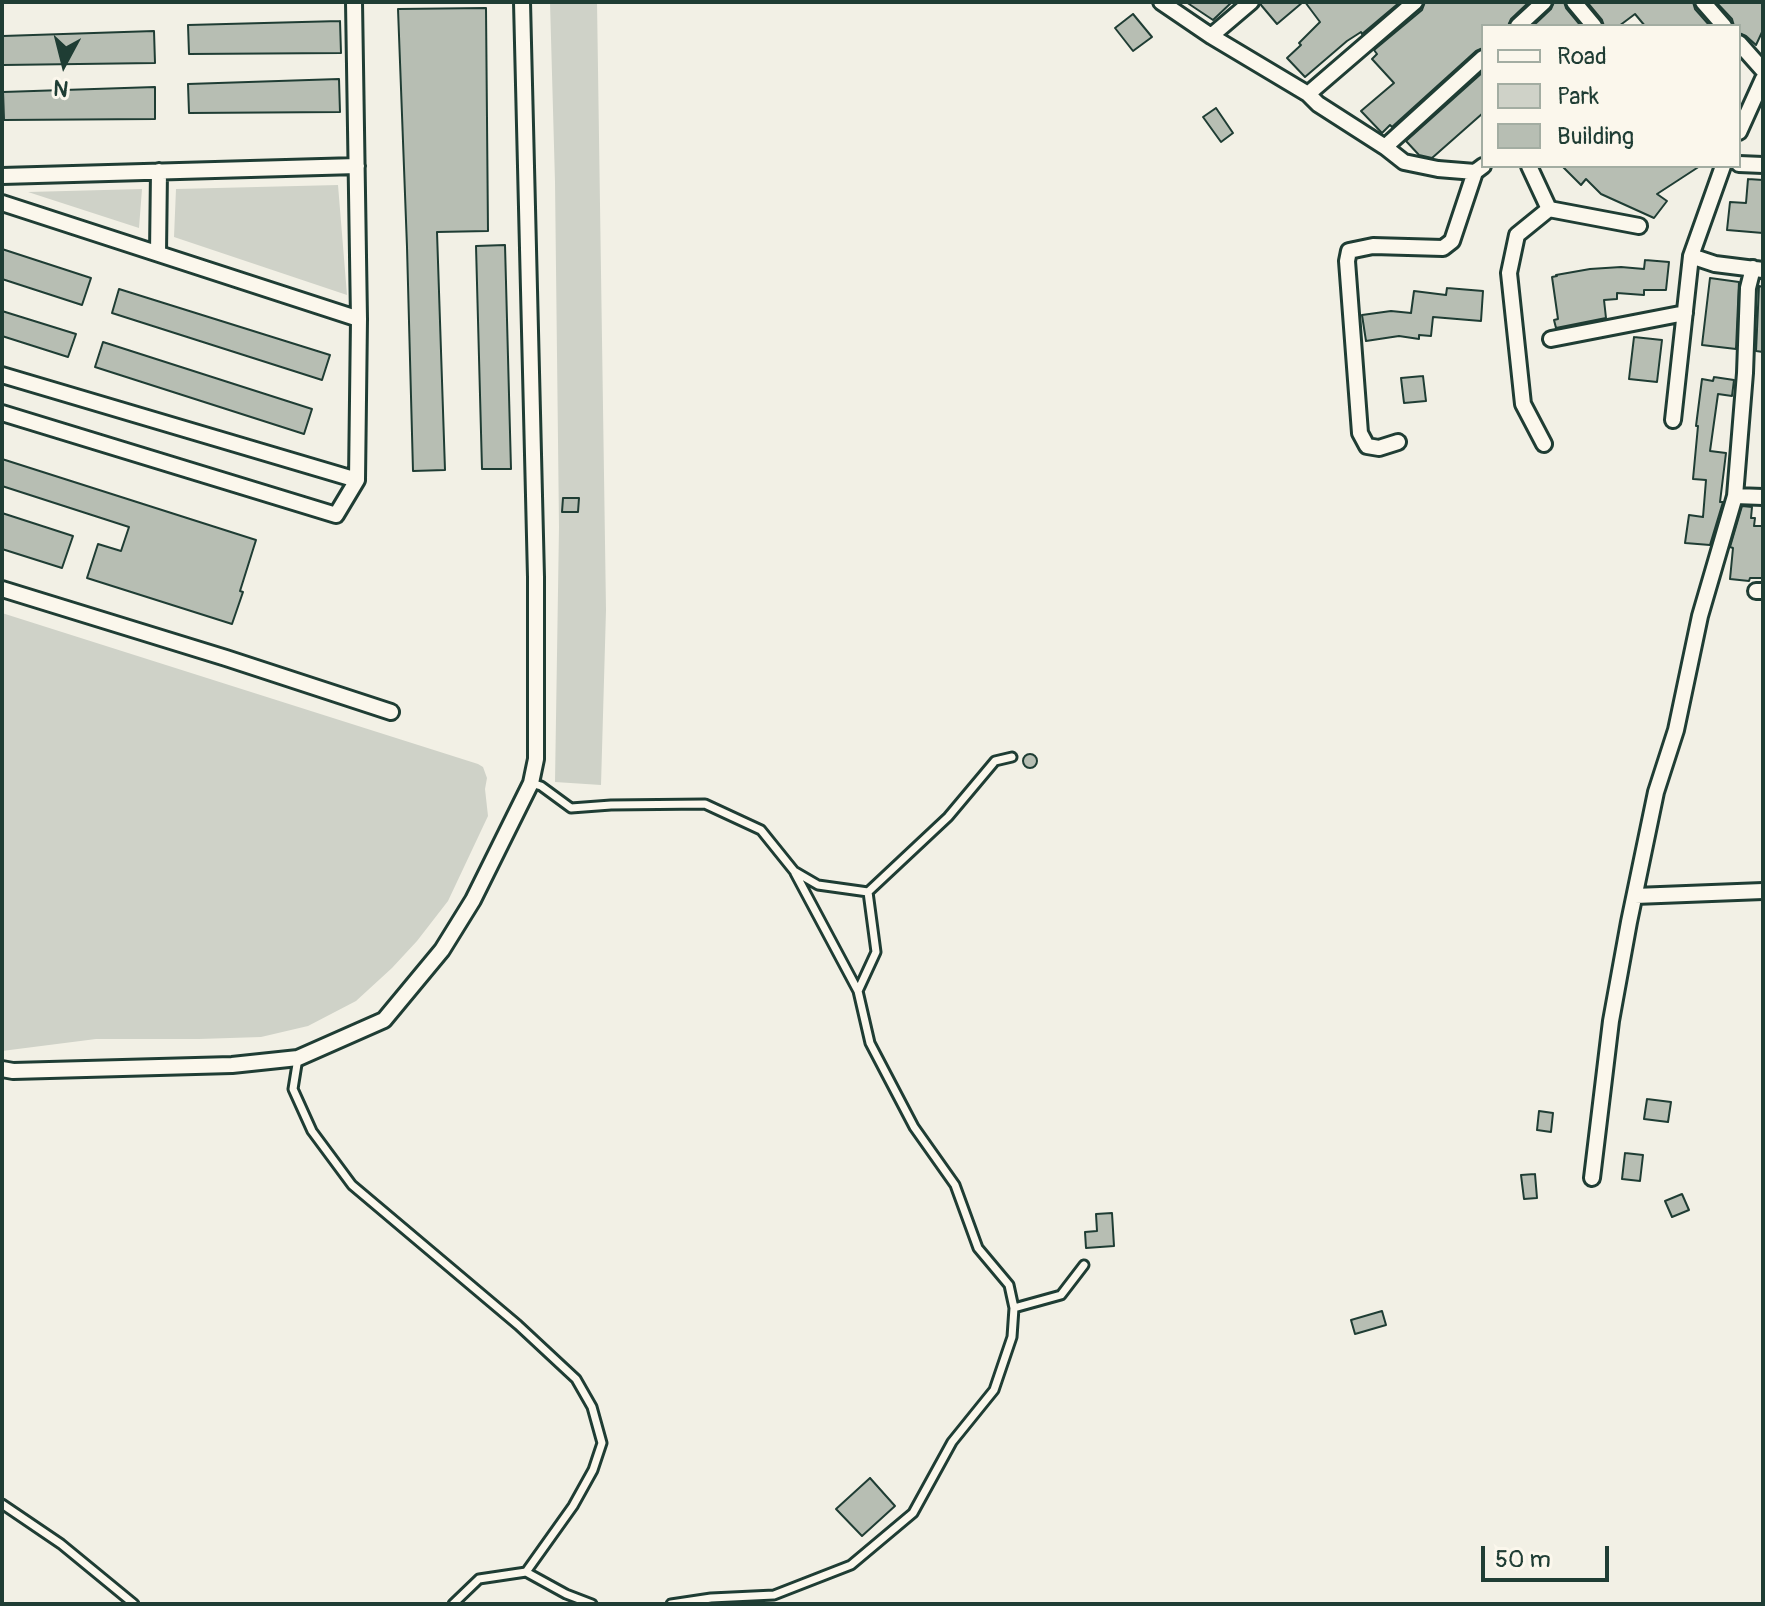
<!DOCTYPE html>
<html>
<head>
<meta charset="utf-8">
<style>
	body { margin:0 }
	#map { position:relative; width:1765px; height:1606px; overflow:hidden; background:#f2f0e5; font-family:Pangolin,sans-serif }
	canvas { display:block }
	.frame { position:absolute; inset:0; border:4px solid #1f3d34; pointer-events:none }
	.legend { position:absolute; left:1481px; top:24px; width:260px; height:144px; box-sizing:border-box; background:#fbf7ec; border:2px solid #a3ada2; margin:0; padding:10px 14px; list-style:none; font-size:24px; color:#1f3d34 }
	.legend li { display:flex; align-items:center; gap:16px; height:40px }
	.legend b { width:40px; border:2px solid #a3ada2 }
	.north { position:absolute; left:24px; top:24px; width:80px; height:80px; -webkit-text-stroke:6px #fbf7ec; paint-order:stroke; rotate:187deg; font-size:22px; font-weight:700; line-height:32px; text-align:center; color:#1f3d34 }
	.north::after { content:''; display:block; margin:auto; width:28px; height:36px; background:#1f3d34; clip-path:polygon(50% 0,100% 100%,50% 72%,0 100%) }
	.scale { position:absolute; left:1481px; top:1546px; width:128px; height:36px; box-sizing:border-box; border:4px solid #1f3d34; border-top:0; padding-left:10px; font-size:24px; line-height:28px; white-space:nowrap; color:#1f3d34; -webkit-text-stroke:6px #fbf7ec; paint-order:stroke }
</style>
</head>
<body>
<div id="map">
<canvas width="1765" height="1606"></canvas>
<div class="frame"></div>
<ul class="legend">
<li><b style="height:10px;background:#fbf7ec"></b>Road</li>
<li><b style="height:22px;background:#cfd2c8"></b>Park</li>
<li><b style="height:22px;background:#b7beb3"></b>Building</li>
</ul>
<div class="north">N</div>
<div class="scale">50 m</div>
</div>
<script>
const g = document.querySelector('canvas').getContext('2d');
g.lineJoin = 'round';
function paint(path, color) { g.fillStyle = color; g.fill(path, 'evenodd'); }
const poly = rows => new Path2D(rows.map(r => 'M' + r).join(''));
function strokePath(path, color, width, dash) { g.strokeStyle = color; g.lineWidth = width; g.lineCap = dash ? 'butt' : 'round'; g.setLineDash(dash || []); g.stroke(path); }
paint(poly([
	[550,2,597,2,606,610,601,785,555,782,559,527,555,182],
	[338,185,347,295,174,237,176,189],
	[142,189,139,228,28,192],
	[2,613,478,764,483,767,487,778,485,789,488,816,448,901,417,941,392,968,356,1001,308,1026,261,1037,199,1039,96,1039,2,1051]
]), '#cfd2c8');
const building = poly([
	[1186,2,1232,2,1213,20,1186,2],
	[1261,2,1303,2,1277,24,1261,5,1261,2],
	[1305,2,1400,2,1362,34,1361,32,1347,41,1305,77,1287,58,1301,45,1299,43,1320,22,1305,2],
	[1425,2,1529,2,1511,19,1508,26,1483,26,1483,48,1476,51,1392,127,1390,125,1382,133,1361,111,1394,83,1372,59,1377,54,1374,50,1422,10,1425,2],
	[1554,2,1564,2,1566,8,1581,26,1533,26,1551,9,1554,2],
	[1587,2,1693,2,1695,9,1710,26,1645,26,1635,14,1619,26,1604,26,1602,20,1587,2],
	[1716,2,1763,2,1763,30,1756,45,1746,36,1739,33,1739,26,1734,26,1732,19,1716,2],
	[486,8,488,231,437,232,445,470,413,471,407,247,398,9,486,8],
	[1133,14,1152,37,1133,51,1115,28,1133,14],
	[340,21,341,53,189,54,188,25,340,21],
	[154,31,155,63,3,65,3,36,154,31],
	[1483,72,1483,113,1432,158,1419,155,1406,141,1483,72],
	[339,79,340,112,189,113,188,84,339,79],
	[155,87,155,119,4,120,3,92,155,87],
	[1216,108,1233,133,1221,142,1203,117,1216,108],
	[1562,166,1700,166,1657,194,1667,201,1654,218,1601,194,1586,179,1581,185,1562,166],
	[1748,179,1763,180,1763,233,1727,230,1730,202,1746,203,1748,179],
	[505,245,511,469,482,469,476,246,505,245],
	[2,249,91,278,82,305,2,279,2,249],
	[1645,260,1669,262,1666,290,1644,290,1644,295,1617,293,1617,299,1604,300,1606,318,1556,328,1554,320,1558,319,1552,277,1557,276,1556,275,1590,269,1621,267,1644,269,1645,260],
	[1710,278,1739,282,1736,349,1702,345,1710,278],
	[1759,286,1763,287,1763,352,1756,351,1759,286],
	[1447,288,1483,291,1481,321,1433,317,1431,336,1419,335,1419,339,1399,336,1366,341,1362,315,1391,311,1411,313,1414,291,1446,295,1447,288],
	[119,289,330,355,322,380,112,313,119,289],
	[2,311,76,334,68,357,2,336,2,311],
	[1634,337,1662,340,1657,382,1629,379,1634,337],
	[103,342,312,409,304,434,95,367,103,342],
	[1423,376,1426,401,1404,403,1401,378,1423,376],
	[1714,377,1734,380,1732,396,1718,394,1710,451,1726,453,1720,502,1723,502,1710,545,1685,543,1689,515,1703,517,1706,480,1693,479,1698,426,1696,426,1702,379,1713,381,1714,377],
	[2,459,256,540,240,591,243,592,232,624,87,578,98,544,121,551,129,527,2,486,2,459],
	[563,498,579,498,578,512,562,512,563,498],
	[1742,506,1752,507,1751,518,1755,518,1754,526,1763,526,1763,578,1750,578,1749,581,1730,579,1733,548,1730,547,1742,506],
	[2,513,73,536,62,568,2,549,2,513],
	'1023 761a7 7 0 1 1 14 0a7 7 0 1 1-14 0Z',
	[1647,1099,1671,1102,1668,1122,1644,1119,1647,1099],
	[1539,1111,1553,1113,1551,1132,1537,1130,1539,1111],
	[1625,1153,1643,1155,1640,1181,1622,1179,1625,1153],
	[1535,1174,1537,1198,1524,1199,1521,1175,1535,1174],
	[1682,1194,1689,1210,1672,1217,1665,1201,1682,1194],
	[1112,1213,1114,1246,1086,1248,1085,1232,1097,1231,1096,1214,1112,1213],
	[1382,1311,1386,1325,1355,1334,1351,1320,1382,1311],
	[870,1478,895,1506,862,1536,836,1509,870,1478]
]);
paint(building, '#b7beb3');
strokePath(building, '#1f3d34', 2);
const service = poly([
	[531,783,541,786,571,808,611,805,705,804,761,830,794,871,818,885,868,892],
	[795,873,858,991],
	[298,1058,293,1089,312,1131,352,1185,518,1325,576,1379,592,1407,602,1443,593,1470,573,1506,526,1572],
	[1014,1308,1061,1295,1084,1265],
	[2,1504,61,1544,134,1604],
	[453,1604,479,1579,526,1572,566,1594,592,1604],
	[671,1604,711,1598,774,1595,851,1565,913,1513,952,1442,994,1390,1012,1337,1014,1308,1009,1285,978,1248,955,1185,914,1127,870,1043,858,991,876,952,868,892,948,817,995,761,1012,757]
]);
const minor = poly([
	[1161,2,1211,36,1308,94,1318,104,1385,147,1404,162,1438,169,1475,172,1483,166],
	[1574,2,1594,26],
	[1703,2,1724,26],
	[1518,26,1544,2],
	[1211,36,1251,2],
	[1739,43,1763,70],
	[1308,94,1415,2],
	[1739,132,1763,79],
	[1385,147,1483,58],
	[1739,164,1763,165],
	[1529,166,1549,209,1639,226],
	[2,176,357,166],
	[2,203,359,319],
	[158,253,159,171],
	[1691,256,1715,264,1763,270],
	[1551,339,1685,313],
	[2,375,357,480],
	[2,413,336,515,357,480,359,319,354,2],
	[1673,420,1691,256,1723,166],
	[1398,442,1379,448,1367,446,1360,433,1347,261,1349,251,1373,246,1443,248,1452,241,1475,172],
	[1544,444,1523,404,1509,273,1517,235,1549,209],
	[1735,496,1745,373,1748,288,1753,268],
	[2,589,226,658,391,712],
	[1756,591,1763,591],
	[1635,896,1763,891],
	[2,1069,13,1071,232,1065,298,1058,384,1020,442,950,473,900,531,783,536,759,536,577,522,2],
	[1592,1178,1611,1021,1629,922,1656,792,1676,730,1700,616,1735,496,1763,497]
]);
strokePath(service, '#1f3d34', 13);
strokePath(minor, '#1f3d34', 20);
strokePath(service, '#fbf7ec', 7);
strokePath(minor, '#fbf7ec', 14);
</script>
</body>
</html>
